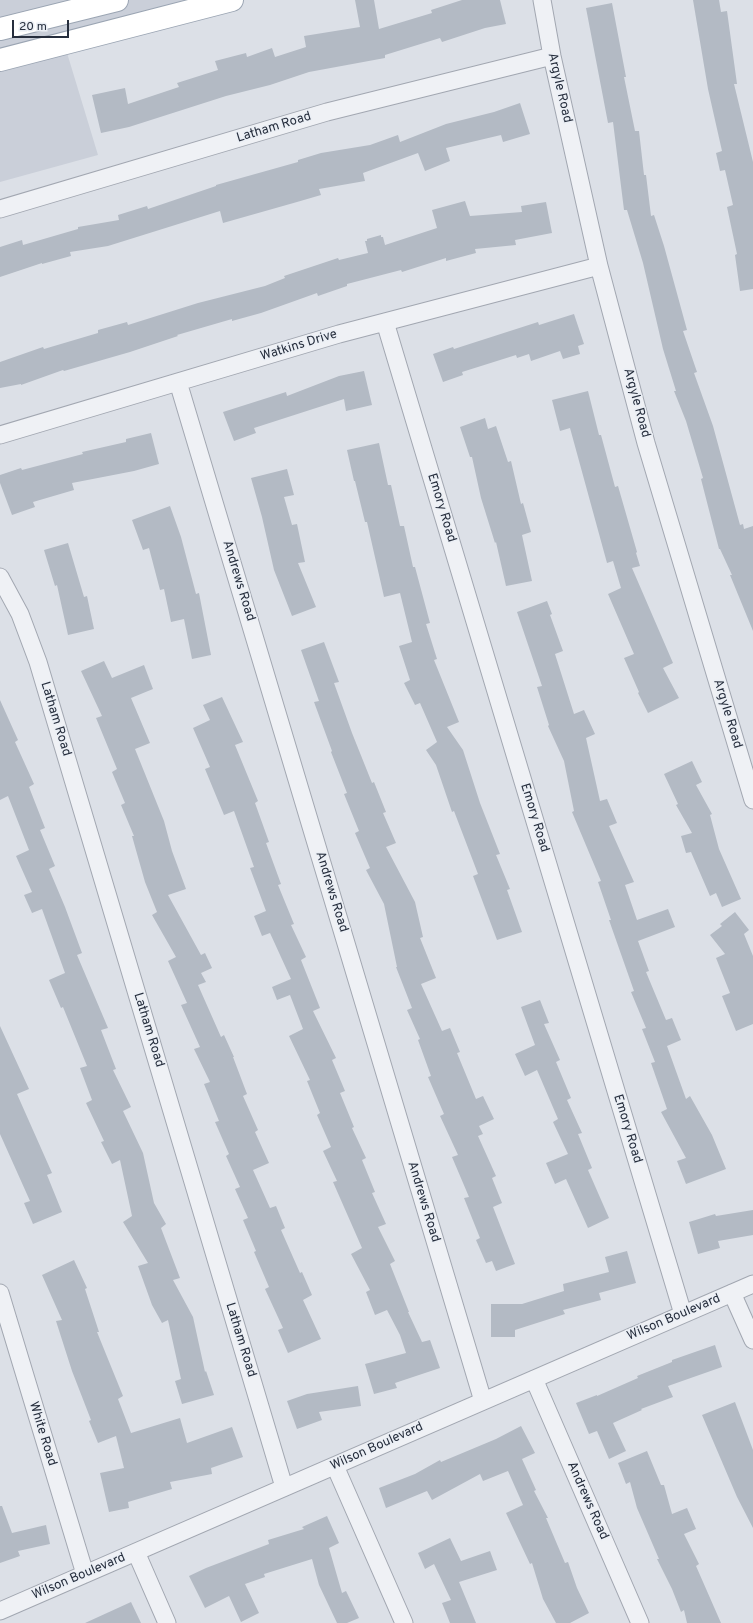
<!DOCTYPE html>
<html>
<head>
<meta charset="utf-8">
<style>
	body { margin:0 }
	#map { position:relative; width:753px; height:1623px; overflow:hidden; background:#dce0e7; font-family:Overpass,sans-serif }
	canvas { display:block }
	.scale { position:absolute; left:12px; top:20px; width:57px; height:18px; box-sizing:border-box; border:2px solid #262e3d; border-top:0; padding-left:5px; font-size:12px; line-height:14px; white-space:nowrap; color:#262e3d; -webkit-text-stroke:3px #ebeff5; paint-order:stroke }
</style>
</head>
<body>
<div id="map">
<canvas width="753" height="1623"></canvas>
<div class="scale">20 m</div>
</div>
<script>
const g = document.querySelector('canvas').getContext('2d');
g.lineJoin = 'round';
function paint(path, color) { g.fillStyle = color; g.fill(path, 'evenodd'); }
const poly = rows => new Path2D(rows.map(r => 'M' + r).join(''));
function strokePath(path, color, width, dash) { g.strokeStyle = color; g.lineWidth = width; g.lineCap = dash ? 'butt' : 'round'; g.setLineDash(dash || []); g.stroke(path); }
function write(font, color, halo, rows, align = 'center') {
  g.font = font + ' Overpass,sans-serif'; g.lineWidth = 3; g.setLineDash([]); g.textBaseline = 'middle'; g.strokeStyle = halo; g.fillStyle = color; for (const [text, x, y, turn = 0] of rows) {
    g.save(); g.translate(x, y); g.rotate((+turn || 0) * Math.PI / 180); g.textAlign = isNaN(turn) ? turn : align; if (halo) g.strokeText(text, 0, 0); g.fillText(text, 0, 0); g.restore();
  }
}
paint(poly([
	[0,0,232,0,64,43,98,155,0,182]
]), '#cacfd9');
paint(poly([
	[355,0,374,0,379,29,432,13,431,10,462,0,500,0,506,24,485,28,442,42,440,38,385,55,385,58,309,72,270,85,226,96,129,127,101,133,92,95,125,88,128,104,179,87,177,83,218,70,215,61,246,53,247,57,272,48,275,57,306,47,304,36,360,27],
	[693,0,719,0,721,12,727,11,737,84,734,84,753,162,753,289,740,291,735,255,737,254,727,207,733,205,725,170,720,171,716,153,722,151,708,89],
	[612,3,626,77,624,77,635,131,639,131,644,175,646,175,651,216,654,215,664,246,687,330,683,331,697,372,694,373,713,426,740,525,743,524,744,529,753,526,753,631,730,575,732,575,720,549,719,549,701,479,703,478,686,421,674,391,676,391,663,349,643,263,627,210,624,210,613,122,608,123,586,8],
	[520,103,530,134,503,142,501,135,446,148,450,161,425,171,418,153,363,173,365,181,319,189,321,195,297,202,223,223,220,211,108,246,70,252,71,256,42,264,42,263,0,277,0,247,22,240,23,245,78,229,78,227,119,220,118,215,147,206,148,209,216,186,216,185,298,162,298,160,321,153,370,145,398,135,400,142,446,124,494,112],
	[465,201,470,216,522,212,521,206,546,202,552,233,515,240,516,245,475,249,476,253,446,261,446,258,402,272,401,270,347,284,347,286,318,296,317,293,261,313,232,321,232,319,177,335,178,336,130,352,64,371,63,370,21,385,21,384,0,388,0,362,43,347,44,349,98,333,98,330,127,322,128,325,198,303,265,286,285,278,284,276,338,258,339,260,368,253,365,241,367,241,367,239,381,235,381,237,383,237,385,245,437,228,432,210],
	[574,314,584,344,578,346,580,354,563,359,560,351,531,361,529,354,517,358,516,355,462,372,463,375,443,382,433,354,453,347,454,349,538,322,539,325],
	[364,371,372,405,346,411,344,399,254,428,256,433,234,441,223,412,286,392,287,396,339,376],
	[588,391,599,435,601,435,615,487,618,486,637,552,636,553,640,566,632,568,673,663,663,668,679,698,648,713,638,693,639,692,624,658,634,654,608,594,621,588,613,561,607,563,570,428,560,431,552,400],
	[485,418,488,429,496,426,508,462,511,461,521,504,523,503,531,532,522,535,532,581,506,586,496,542,495,543,481,498,472,457,470,457,460,427],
	[151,433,159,464,134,471,72,483,74,490,33,502,35,507,12,515,0,483,0,475,21,468,22,470,83,454,82,452,126,442,126,439],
	[379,443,388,485,391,485,400,526,404,526,413,567,415,567,430,623,426,624,437,659,434,660,459,722,447,727,463,750,480,803,500,854,496,855,510,889,507,890,522,932,497,940,473,876,478,874,454,811,452,812,436,765,426,750,437,742,420,703,415,705,404,683,410,680,399,646,412,642,400,593,384,597,367,522,365,522,355,481,354,481,347,450],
	[287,469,294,495,284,497,292,525,297,524,305,562,298,563,316,607,292,616,274,570,262,517,251,478],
	[170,506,181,537,196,594,199,593,211,655,192,659,184,619,171,622,164,589,160,590,149,548,143,550,132,520],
	[68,543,84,597,87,596,94,629,68,635,57,585,55,586,44,550],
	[547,601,552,614,550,615,563,651,555,654,574,714,584,710,595,734,586,738,600,801,607,799,617,823,609,826,634,882,625,885,637,920,668,909,675,927,638,941,649,971,646,972,666,1020,672,1018,681,1040,667,1046,686,1099,690,1096,712,1135,726,1169,686,1184,677,1161,686,1158,661,1112,667,1109,651,1063,655,1062,642,1029,646,1028,631,992,634,991,609,920,611,920,598,882,601,881,572,812,574,811,564,761,548,726,549,725,537,687,542,686,517,612],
	[324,642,339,682,334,683,352,733,372,783,374,782,386,812,383,813,396,843,386,847,415,902,423,937,420,938,436,978,421,984,442,1031,450,1028,460,1052,457,1053,476,1099,483,1096,494,1119,479,1126,483,1134,478,1136,496,1176,492,1178,502,1203,493,1207,515,1264,496,1271,492,1261,486,1263,476,1240,480,1238,464,1198,469,1197,452,1157,458,1155,440,1116,444,1114,428,1077,431,1076,418,1040,420,1039,407,1010,412,1008,396,967,397,967,384,904,366,870,370,868,355,833,359,831,344,794,347,793,331,752,332,751,314,702,319,701,301,650],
	[104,661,112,678,144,665,153,689,131,698,150,743,135,749,164,821,172,851,186,889,168,895,201,955,205,953,212,968,201,973,206,982,198,985,221,1037,224,1035,234,1057,233,1057,247,1094,243,1096,258,1130,255,1132,269,1163,253,1170,270,1208,276,1206,285,1228,281,1230,300,1273,302,1272,312,1295,303,1300,321,1339,288,1353,278,1330,283,1328,265,1289,269,1287,254,1252,256,1251,243,1220,248,1218,235,1189,240,1187,226,1156,229,1154,215,1122,219,1121,204,1084,210,1082,194,1049,200,1047,181,1005,187,1003,168,961,176,957,152,915,157,912,145,882,132,836,134,836,121,805,125,803,112,772,117,769,96,718,102,716,81,671],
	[222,697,243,742,235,745,258,801,255,803,269,842,266,843,281,884,278,885,294,924,291,925,306,957,301,960,320,1008,313,1011,336,1058,332,1060,345,1091,340,1093,354,1127,352,1128,366,1158,362,1160,375,1192,372,1193,386,1224,378,1227,395,1261,390,1264,409,1312,408,1312,422,1342,430,1340,440,1368,395,1383,397,1388,374,1394,365,1364,406,1353,400,1335,387,1310,375,1315,366,1292,370,1290,351,1254,362,1248,333,1182,337,1181,323,1151,331,1147,317,1115,320,1113,307,1081,310,1080,289,1036,303,1029,290,995,277,1000,272,987,291,979,270,933,262,936,254,916,266,911,250,868,254,867,234,811,224,815,205,769,210,767,193,728,210,720,203,705],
	[0,700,18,740,15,742,34,784,29,787,45,828,40,830,55,866,49,869,65,907,82,953,77,955,108,1028,101,1030,116,1069,113,1070,131,1107,123,1111,143,1153,154,1203,166,1224,161,1228,180,1278,173,1280,193,1317,205,1372,206,1371,214,1395,182,1404,175,1381,181,1379,168,1320,162,1323,152,1305,138,1266,148,1263,123,1222,132,1216,120,1160,112,1164,101,1142,104,1141,86,1103,92,1100,80,1068,87,1066,63,1007,61,1008,49,980,65,973,42,909,32,913,24,895,32,892,16,856,29,850,8,796,0,800],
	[692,761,702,782,696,785,712,814,710,815,719,849,741,899,722,907,716,893,710,896,691,852,686,853,681,836,692,833,676,805,678,804,664,774],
	[735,912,749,930,744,934,753,956,753,1024,736,1031,722,996,730,993,716,958,725,954,710,935,722,926,720,924],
	[540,1000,549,1023,544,1024,560,1060,556,1062,571,1098,567,1100,582,1133,578,1134,592,1168,588,1170,609,1218,588,1228,566,1179,555,1184,546,1163,568,1154,553,1122,558,1119,537,1070,525,1076,515,1054,535,1045,521,1007],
	[0,1026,29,1089,17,1094,52,1173,47,1175,62,1212,33,1224,24,1203,30,1201,0,1134],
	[753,1210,753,1235,718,1241,720,1248,698,1254,689,1222,715,1214,716,1216],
	[627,1251,636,1283,599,1293,601,1300,563,1310,565,1314,515,1330,515,1337,491,1337,491,1304,522,1304,564,1291,563,1284,609,1272,605,1257],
	[74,1260,87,1288,85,1289,99,1332,97,1332,123,1396,118,1399,131,1433,180,1418,187,1443,232,1427,243,1457,211,1468,212,1474,170,1482,172,1489,128,1502,129,1508,109,1512,100,1473,124,1468,116,1436,98,1443,89,1421,91,1420,72,1371,56,1321,62,1320,42,1275],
	[715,1345,722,1367,668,1386,673,1397,641,1409,642,1410,613,1423,626,1451,609,1459,597,1431,589,1434,576,1403,597,1395,597,1396,638,1378,637,1376,672,1362,672,1360],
	[358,1386,361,1406,319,1412,322,1420,297,1429,287,1401,307,1394],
	[735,1402,753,1450,753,1528,737,1497,702,1415],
	[521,1426,535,1453,522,1459,536,1490,534,1491,548,1518,546,1518,565,1563,568,1562,577,1588,589,1613,570,1623,556,1623,543,1599,532,1563,530,1564,506,1513,523,1505,508,1471,483,1481,480,1474,432,1500,427,1491,386,1508,379,1488,415,1474,440,1460,441,1462,496,1439],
	[647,1451,661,1485,664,1485,672,1514,687,1508,696,1529,684,1534,699,1564,696,1566,721,1623,687,1623,684,1610,681,1612,672,1589,657,1559,659,1559,637,1508,630,1482,626,1484,618,1463],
	[0,1506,2,1506,12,1533,46,1525,50,1544,18,1551,20,1556,0,1563],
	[327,1516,339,1543,329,1548,342,1593,346,1591,359,1618,347,1623,337,1623,319,1585,312,1559,264,1574,265,1577,245,1584,259,1613,241,1622,229,1596,205,1608,189,1576,206,1568,269,1544,268,1540,304,1529,302,1527],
	[450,1538,461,1561,490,1551,497,1570,459,1582,476,1623,450,1623,442,1603,451,1600,434,1564,425,1569,418,1553],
	[131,1602,141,1623,85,1623]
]), '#b3bac4');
const minor = poly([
	[542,0,552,56,599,266,646,443,753,800],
	[0,209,327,112,552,56],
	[385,322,683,1314],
	[178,382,483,1401],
	[0,435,339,334,599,266],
	[0,577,20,614,38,662,284,1487],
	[0,1293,85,1574],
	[732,1293,753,1340],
	[534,1379,640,1623],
	[335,1466,404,1623],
	[136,1552,167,1623],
	[0,1611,753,1284]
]);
const primary = poly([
	[0,29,117,0],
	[0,60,232,0]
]);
strokePath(minor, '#a2a7b1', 19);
strokePath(primary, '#9ba5b3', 24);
strokePath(minor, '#eff1f5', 17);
strokePath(primary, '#fff', 22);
write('13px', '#262e3d', '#ebeff5', [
	["Argyle Road",559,88,77],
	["Latham Road",274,128,-17],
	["Watkins Drive",299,346,-17],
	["Argyle Road",636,403,75],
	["Emory Road",441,508,73],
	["Andrews Road",238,581,73],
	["Argyle Road",727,714,73],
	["Latham Road",55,719,73],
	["Emory Road",534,818,73],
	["Andrews Road",331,892,73],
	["Latham Road",148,1030,73],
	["Emory Road",627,1129,73],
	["Andrews Road",423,1202,73],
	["Wilson Boulevard",674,1318,-23],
	["Latham Road",240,1340,73],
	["White Road",42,1434,73],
	["Wilson Boulevard",377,1447,-24],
	["Andrews Road",587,1501,66],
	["Wilson Boulevard",79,1577,-23]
]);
</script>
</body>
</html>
